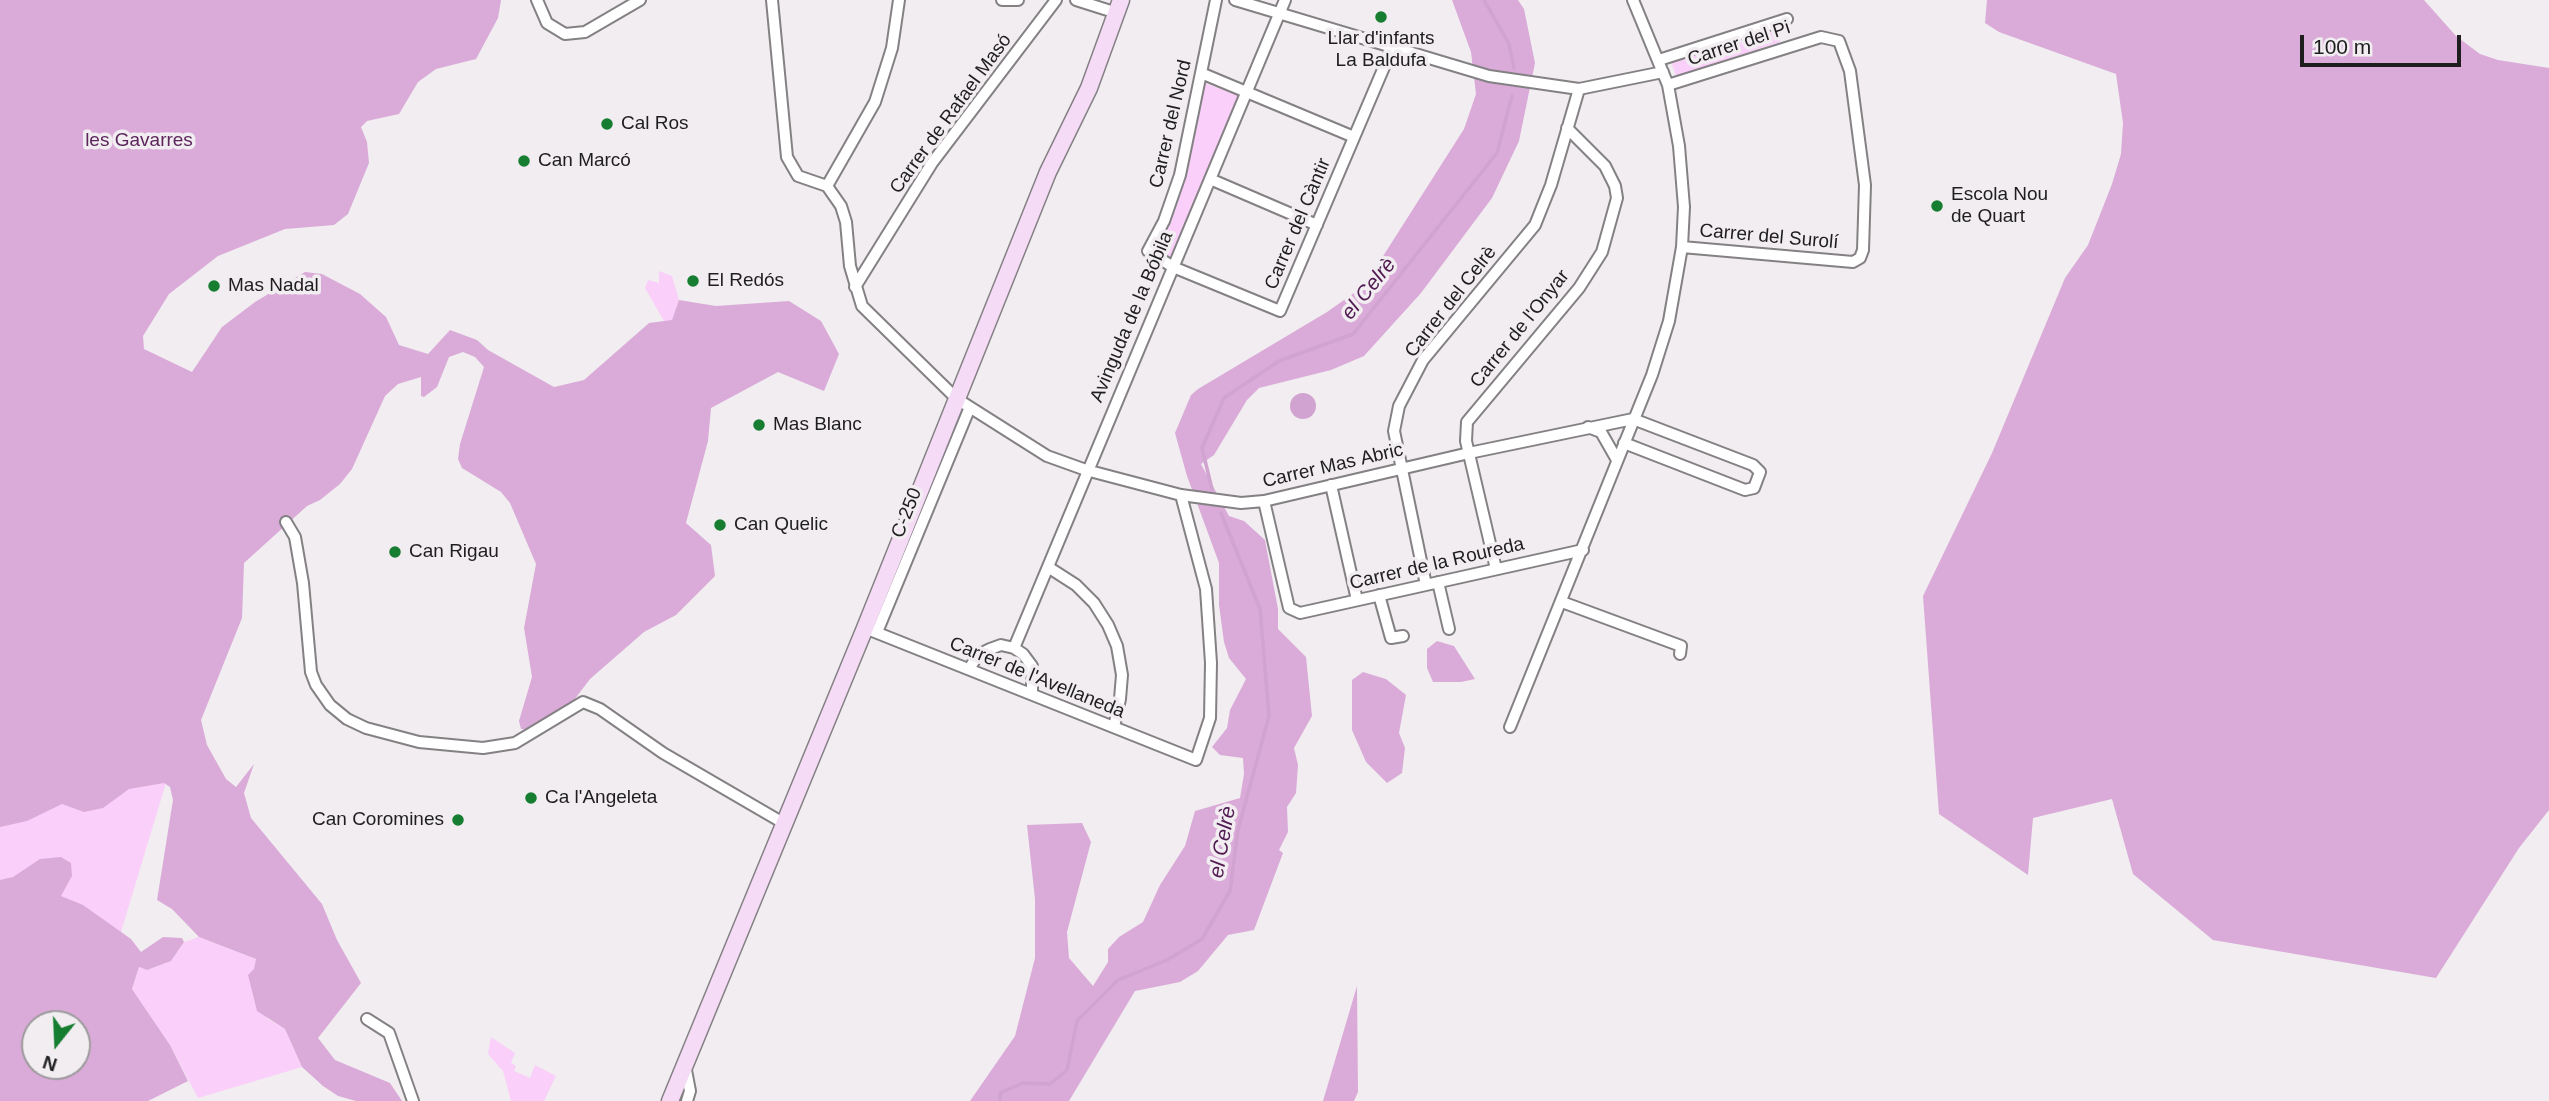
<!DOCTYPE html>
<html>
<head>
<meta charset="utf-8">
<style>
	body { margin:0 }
	#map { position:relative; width:2549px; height:1101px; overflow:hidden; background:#f1edf1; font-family:Helvetica,sans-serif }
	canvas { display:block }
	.north { position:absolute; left:21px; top:1010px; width:70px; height:70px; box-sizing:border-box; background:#f1edf1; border:2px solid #9d9a9d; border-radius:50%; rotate:198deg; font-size:19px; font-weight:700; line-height:28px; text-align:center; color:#1f1e1f }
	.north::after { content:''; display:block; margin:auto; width:24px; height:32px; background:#167d31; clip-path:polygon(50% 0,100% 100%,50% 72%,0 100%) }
	.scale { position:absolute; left:2300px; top:35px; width:161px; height:32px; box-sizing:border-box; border:4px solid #1f1e1f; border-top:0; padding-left:9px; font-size:21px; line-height:24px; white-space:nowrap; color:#1f1e1f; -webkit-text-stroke:5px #f1edf1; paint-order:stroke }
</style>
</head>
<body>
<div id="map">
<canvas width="2549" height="1101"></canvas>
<div class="north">N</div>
<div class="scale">100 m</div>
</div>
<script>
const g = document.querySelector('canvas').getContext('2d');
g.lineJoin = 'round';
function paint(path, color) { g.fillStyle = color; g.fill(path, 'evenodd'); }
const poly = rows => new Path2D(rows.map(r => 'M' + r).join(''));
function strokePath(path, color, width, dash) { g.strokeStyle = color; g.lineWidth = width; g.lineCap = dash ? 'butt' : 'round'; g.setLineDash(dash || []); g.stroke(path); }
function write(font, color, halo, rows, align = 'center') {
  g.font = font + ' Helvetica,sans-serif'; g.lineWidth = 7; g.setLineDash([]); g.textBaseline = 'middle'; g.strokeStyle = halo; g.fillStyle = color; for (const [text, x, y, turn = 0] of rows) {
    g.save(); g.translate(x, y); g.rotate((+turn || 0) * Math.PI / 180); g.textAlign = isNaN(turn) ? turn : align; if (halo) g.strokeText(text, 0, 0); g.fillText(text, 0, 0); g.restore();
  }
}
paint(poly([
	[1775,26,1780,42,1676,76,1671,61],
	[1204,83,1239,95,1172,259,1156,249,1168,223],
	[659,271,672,276,679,300,672,321,664,321,645,288,648,280,659,283],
	[0,602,168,776,70,1101,0,1101],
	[35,1024,77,1024,77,1066,35,1066],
	[199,937,256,959,254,969,268,1019,285,1029,302,1067,198,1098,170,1045,132,989,139,967,147,970,171,961,184,942],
	[491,1037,515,1053,511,1063,516,1066,514,1071,530,1078,535,1065,556,1076,544,1101,511,1101,503,1071,488,1054]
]), '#facff9');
paint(poly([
	[0,0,501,0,498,18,476,59,436,69,418,82,399,114,367,121,361,127,367,142,369,163,348,214,334,225,285,229,218,256,169,294,143,336,144,349,192,372,222,327,255,302,305,272,322,274,360,294,386,317,399,345,428,354,450,330,477,340,488,350,554,387,584,380,649,323,672,320,679,300,716,306,789,301,821,321,839,354,824,391,778,372,711,408,708,441,686,523,711,545,715,576,676,615,644,632,590,679,571,704,530,730,521,729,519,721,532,677,524,628,536,564,510,503,501,492,462,468,458,459,460,444,484,367,475,357,463,352,449,357,437,387,424,397,421,396,421,377,398,384,385,396,352,469,340,484,320,500,307,506,244,563,242,618,201,720,207,745,226,779,236,787,254,764,244,793,251,818,322,904,337,940,361,983,318,1038,335,1060,390,1083,402,1101,356,1101,338,1096,323,1086,302,1067,285,1029,257,1011,248,975,254,969,256,959,199,937,172,909,157,900,173,800,170,787,164,783,129,789,103,808,84,812,62,804,27,821,0,827],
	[1452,0,1518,0,1524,9,1535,63,1519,141,1492,198,1421,293,1364,356,1331,370,1259,388,1247,400,1214,455,1201,464,1229,516,1244,521,1265,540,1278,609,1278,629,1306,657,1312,716,1294,748,1298,765,1296,793,1287,807,1288,832,1279,850,1283,853,1254,930,1228,935,1198,971,1180,982,1135,991,1069,1101,970,1101,1015,1036,1035,958,1035,899,1027,825,1082,823,1091,842,1067,932,1069,958,1093,986,1108,962,1108,949,1119,937,1143,922,1160,885,1185,846,1195,811,1240,798,1244,774,1243,758,1220,755,1212,747,1227,728,1230,710,1246,679,1229,658,1224,642,1219,605,1219,563,1187,476,1175,433,1191,395,1198,389,1327,312,1364,286,1464,129,1476,94,1471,52],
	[1987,0,2424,0,2456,36,2480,54,2498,60,2549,68,2549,810,2519,848,2436,978,2213,940,2133,874,2112,799,2033,818,2028,875,1939,814,1923,596,1992,453,2065,278,2088,245,2112,184,2121,154,2123,123,2116,74,1999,32,1985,23],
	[1437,641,1454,646,1475,679,1461,682,1433,682,1427,668,1427,649],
	[1363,672,1386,679,1406,695,1399,733,1405,748,1402,773,1387,783,1366,762,1352,730,1352,680],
	[61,857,71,863,72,876,61,896,83,905,131,939,141,952,163,937,182,938,184,942,171,961,147,970,139,967,132,989,170,1045,188,1081,148,1101,0,1101,0,880,13,877,40,859],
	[35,1024,77,1024,77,1066,35,1066],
	[1357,986,1358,1092,1354,1101,1323,1101]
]), '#daabd8');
paint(poly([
	'1290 406a13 13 0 1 1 26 0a13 13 0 1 1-26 0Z'
]), '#d1a3d0');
strokePath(poly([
	[1484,0,1509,44,1514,68],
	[1212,489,1202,448,1224,398,1279,361,1353,334,1497,153,1512,96],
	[1000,1101,1000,1093,1023,1083,1050,1084,1067,1070,1077,1021,1118,980,1167,960,1202,939,1230,891,1238,830,1269,716,1260,609,1221,513]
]), '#d1a3d0', 3.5);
const minor = poly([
	[537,0,547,23,565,34,585,32,640,0],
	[772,0,787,157,798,176,827,186,841,206,846,222,850,266,862,306,957,399,1047,456,1086,470,1181,495,1241,503,1264,501,1469,453,1633,419,1753,465,1760,472,1754,488,1745,490,1624,443],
	[1002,0,1018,0],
	[1076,0,1117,13],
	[1216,0,1180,175,1164,221,1148,251,1173,267,1280,311,1393,46],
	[1235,0,1489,76,1579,89,1663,72],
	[1659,60,1787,19],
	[1201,73,1354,137],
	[1668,85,1821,37,1839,41,1850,71,1865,185,1863,250,1860,258,1853,262,1682,247],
	[1210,179,1317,225],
	[827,186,875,102,892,48,899,0],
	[855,287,932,163,1056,0],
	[1588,427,1601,432,1617,460],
	[1331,485,1357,600],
	[1264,501,1289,608,1300,613,1583,550],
	[286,522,295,537,303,583,311,672,316,685,330,705,347,719,366,728,419,742,483,748,515,743,583,702,600,709,663,753,785,824],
	[1048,567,1076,585,1094,603,1108,625,1117,646,1122,675,1120,699,1114,727],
	[1496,569,1466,441,1467,422,1579,288,1602,252,1617,198,1615,186,1605,166,1567,128],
	[1438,582,1449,629],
	[1426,585,1394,431,1399,406,1423,360,1535,225,1551,185,1579,89],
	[1379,595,1391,638,1403,636],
	[1562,602,1681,646,1680,654],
	[865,628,1196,760,1210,718,1211,663,1206,589,1181,495],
	[877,632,970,407],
	[1014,648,1285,0],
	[969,669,978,655,990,649,1001,645,1014,648,1023,654,1032,666,1032,694],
	[1510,727,1652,375,1669,321,1682,247,1684,207,1679,146,1668,85,1633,0],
	[367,1019,389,1033,413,1101],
	[685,1065,690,1091,687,1101]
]);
const secondary = poly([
	[670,1101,865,628,1048,172,1089,88,1121,0]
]);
strokePath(minor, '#848184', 14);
strokePath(secondary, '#848184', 19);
strokePath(minor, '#fff', 10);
strokePath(secondary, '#f5dbf5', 16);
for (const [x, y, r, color] of [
	[1381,17,7,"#167d31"],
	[607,124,7,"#167d31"],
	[524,161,7,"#167d31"],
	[1937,206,7,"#167d31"],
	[693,281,7,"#167d31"],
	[214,286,7,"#167d31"],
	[759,425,7,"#167d31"],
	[720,525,7,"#167d31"],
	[395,552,7,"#167d31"],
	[531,798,7,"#167d31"],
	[458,820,7,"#167d31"]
]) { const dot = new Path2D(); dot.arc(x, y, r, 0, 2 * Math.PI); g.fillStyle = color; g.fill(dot); strokePath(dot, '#f1edf1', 2.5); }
write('19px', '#1f1e1f', '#f1edf1', [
	["Llar d'infants",1381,39,"center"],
	["La Baldufa",1381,61,"center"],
	["Cal Ros",621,124],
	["Can Marcó",538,161],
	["Escola Nou",1951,195],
	["de Quart",1951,217],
	["El Redós",707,281],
	["Mas Nadal",228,286],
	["Mas Blanc",773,425],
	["Can Quelic",734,525],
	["Can Rigau",409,552],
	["Ca l'Angeleta",545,798],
	["Can Coromines",444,820,"right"]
], 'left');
write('19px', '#1f1e1f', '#f1edf1', [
	["Carrer del Pi",1739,44,-18],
	["Carrer de Rafael Masó",951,114,-54],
	["Carrer del Nord",1171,124,-77],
	["Carrer del Càntir",1298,224,-67],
	["Carrer del Surolí",1769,237,5],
	["Carrer del Celrè",1451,302,-52],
	["Avinguda de la Bóbila",1132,317,-67],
	["Carrer de l'Onyar",1520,329,-51],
	["Carrer Mas Abric",1333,466,-13],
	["C-250",907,513,-68],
	["Carrer de la Roureda",1437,564,-13],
	["Carrer de l'Avellaneda",1037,678,22]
]);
write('19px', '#5c265d', '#f1edf1', [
	["les Gavarres",139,141]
]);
write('italic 21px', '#511b52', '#f1edf1', [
	["el Celrè",1369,289,-51],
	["el Celrè",1223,842,-80]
]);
</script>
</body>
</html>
